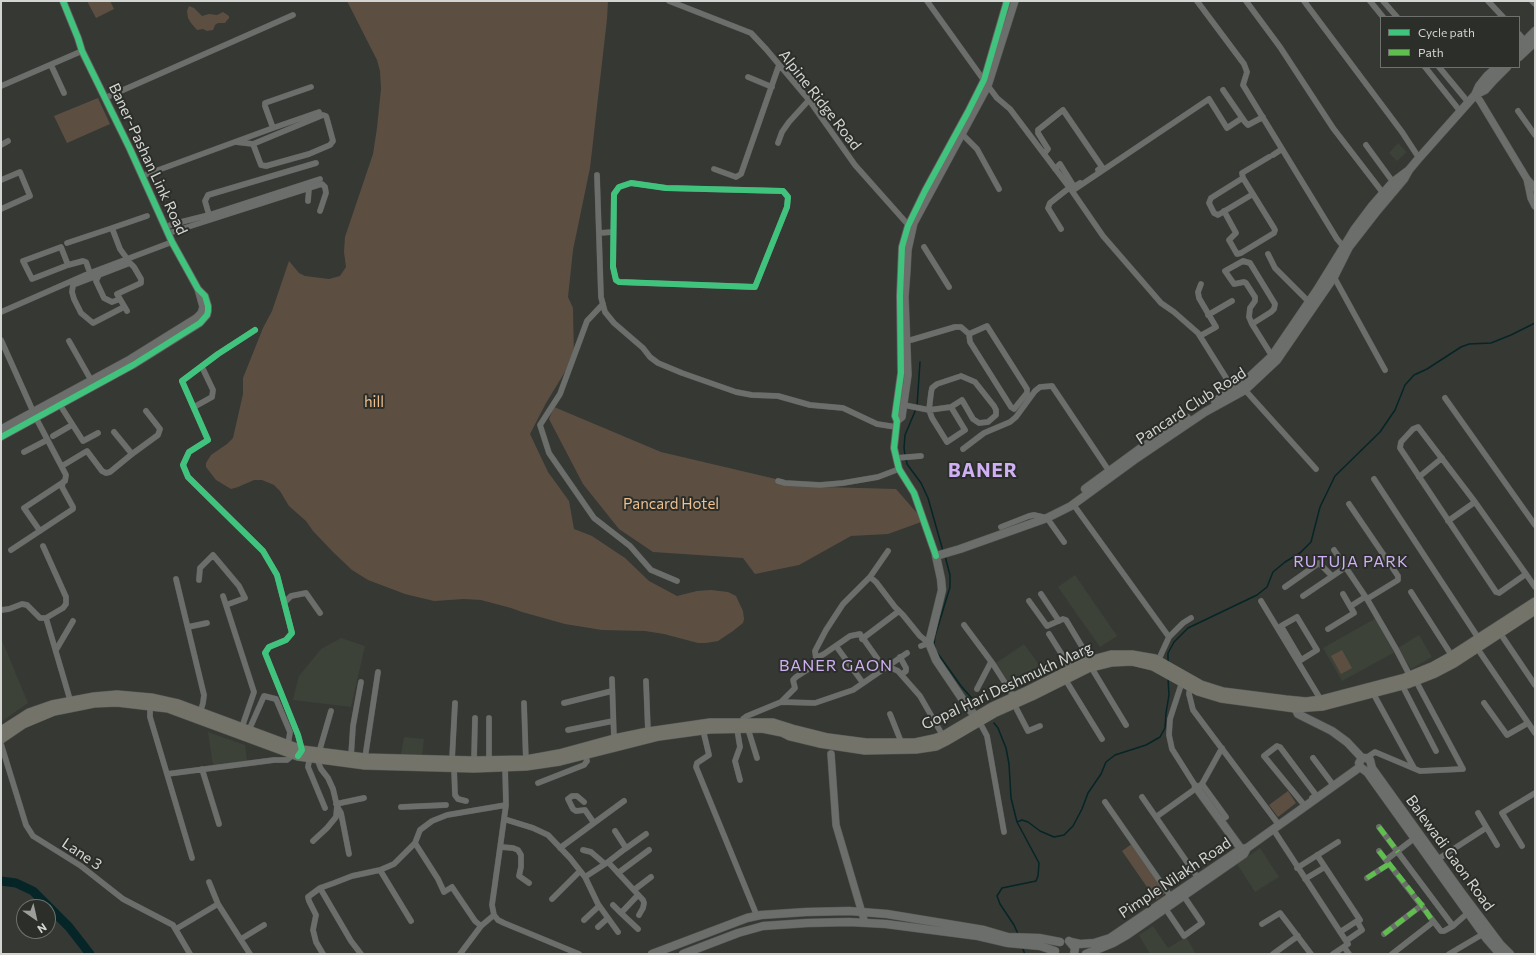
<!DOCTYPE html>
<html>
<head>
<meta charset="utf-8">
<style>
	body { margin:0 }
	#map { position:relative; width:1536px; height:955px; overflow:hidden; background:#363834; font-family:Commissioner,sans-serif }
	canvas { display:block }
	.frame { position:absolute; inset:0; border:2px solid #d3d5d2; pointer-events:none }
	.legend { position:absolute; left:1380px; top:16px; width:140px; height:52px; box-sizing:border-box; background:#2b2e29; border:1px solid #6e716d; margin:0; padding:5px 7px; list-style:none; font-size:12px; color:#d3d5d2 }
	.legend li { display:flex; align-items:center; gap:8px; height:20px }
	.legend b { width:20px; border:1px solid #6e716d }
	.north { position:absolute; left:16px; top:899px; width:40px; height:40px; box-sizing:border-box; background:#2b2e29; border:1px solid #6e716d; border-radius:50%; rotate:146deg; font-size:11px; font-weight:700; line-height:16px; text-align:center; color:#d3d5d2 }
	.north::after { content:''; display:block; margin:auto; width:14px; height:18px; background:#9c9e9b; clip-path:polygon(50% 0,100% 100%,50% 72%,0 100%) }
</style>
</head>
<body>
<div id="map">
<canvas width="1536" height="955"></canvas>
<div class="frame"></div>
<ul class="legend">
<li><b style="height:5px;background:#40c37c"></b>Cycle path</li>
<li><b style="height:5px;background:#5fbe4e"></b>Path</li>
</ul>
<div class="north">N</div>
</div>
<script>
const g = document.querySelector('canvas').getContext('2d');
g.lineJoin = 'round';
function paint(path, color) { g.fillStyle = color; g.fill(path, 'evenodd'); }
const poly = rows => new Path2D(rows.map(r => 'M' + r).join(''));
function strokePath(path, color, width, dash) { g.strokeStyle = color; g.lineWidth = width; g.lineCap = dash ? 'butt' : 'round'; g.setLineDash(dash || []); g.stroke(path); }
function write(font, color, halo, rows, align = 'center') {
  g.font = font + ' Commissioner,sans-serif'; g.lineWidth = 4; g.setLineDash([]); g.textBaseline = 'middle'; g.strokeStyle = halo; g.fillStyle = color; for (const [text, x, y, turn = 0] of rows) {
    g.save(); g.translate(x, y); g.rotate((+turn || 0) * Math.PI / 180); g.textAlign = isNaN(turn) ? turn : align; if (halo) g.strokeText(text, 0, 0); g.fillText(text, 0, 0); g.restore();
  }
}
paint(poly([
	[1398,143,1407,152,1397,161,1389,153],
	[1075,575,1117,636,1100,647,1058,587],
	[1376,618,1395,652,1342,681,1323,648],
	[1419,635,1432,657,1411,669,1398,648],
	[1,638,28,703,1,722],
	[341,638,365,646,351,707,293,700,299,676,321,649],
	[1024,644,1046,674,1013,691,996,663],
	[208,732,245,745,247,761,213,765],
	[404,737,424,739,422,756,401,754],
	[1260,848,1279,877,1255,892,1237,864],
	[1153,926,1168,948,1186,937,1196,954,1150,954,1139,935]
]), '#3c4238');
paint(poly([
	[87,1,110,1,114,9,96,18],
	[347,1,608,1,607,19,590,168,573,250,568,297,573,308,574,357,546,403,530,434,548,472,569,501,574,529,592,536,625,558,649,581,677,596,697,591,711,590,728,592,736,596,743,611,744,619,743,623,733,631,718,641,706,643,698,643,664,634,645,631,602,630,565,624,522,612,511,608,481,600,464,599,434,601,405,594,368,580,352,570,333,552,313,531,306,521,289,506,280,491,274,485,262,480,254,480,238,487,231,489,216,480,206,467,206,463,211,455,227,444,233,438,243,394,243,378,263,328,272,311,289,261,299,273,305,276,329,279,340,276,346,267,344,252,345,237,373,154,377,128,381,89,380,71,377,60],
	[189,6,194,8,202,16,209,14,217,15,223,12,229,16,229,18,225,23,218,23,215,25,213,30,207,31,203,29,197,30,191,23,188,18,187,11],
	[98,98,110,124,67,143,54,116],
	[554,407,661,452,797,484,824,487,896,489,924,521,888,534,851,536,799,565,755,574,743,558,653,552,619,529,583,484,549,419],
	[1342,650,1352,668,1341,674,1331,656],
	[1288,791,1296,803,1278,817,1269,805],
	[1133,843,1167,892,1156,900,1122,851]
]), '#5c4f42');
strokePath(poly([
	[917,406,920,362],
	[905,455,904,448,905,435,916,409],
	[906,459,907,464,921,483,928,498,943,551],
	[935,647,934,644,935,636,950,587,950,575,945,556],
	[936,651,961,686,976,703],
	[1168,662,1168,653,1174,642,1188,628,1257,595,1267,587,1273,572,1285,562,1300,553,1311,542,1320,507,1335,476,1380,432,1395,410,1405,385,1414,375,1427,369,1461,347,1469,344,1491,343,1511,335,1535,323],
	[994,723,998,728,1006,748,1009,764,1011,798,1017,822,1039,863,1038,876,1036,881,1002,888,997,896,1000,904,1014,925,1018,934],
	[1017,822,1022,820,1028,822,1040,831,1054,837,1064,835,1073,826,1082,809,1088,793,1101,774,1106,762,1115,755,1146,745,1160,737,1165,728,1166,713,1169,695,1168,678],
	[1022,947,1025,954]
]), '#052526', 1.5);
strokePath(poly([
	[1,881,16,883,33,891,69,927,90,954]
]), '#052526', 9);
const minor = poly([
	[669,1,751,33,766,49,809,100,855,165,911,228],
	[927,1,988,86,997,98,1010,109,1072,191,1103,236,1161,303,1174,312,1198,333,1235,392],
	[1197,1,1244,64,1247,72,1243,85,1337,239,1343,246],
	[1246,1,1280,47,1333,128,1383,193],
	[1304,1,1402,132,1419,158],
	[1370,1,1383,17],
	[1383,1,1397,17],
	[1488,1,1503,17],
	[1532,1,1535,4],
	[1519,34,1525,41],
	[51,65,64,93],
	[1425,67,1460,111],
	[1439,67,1468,102],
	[748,77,772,87],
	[1,86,82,51],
	[1223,90,1245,122,1248,125,1263,117],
	[105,98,293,15],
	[1518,111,1535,135],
	[273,128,319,112],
	[960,132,977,149,999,189],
	[236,142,253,144,261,165,266,166,309,154,330,145,333,141,327,119,326,116,323,115,253,144],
	[778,143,782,132,789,122,809,100],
	[1,145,8,141],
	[1366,145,1393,182],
	[1044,154,1048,149,1038,133,1038,130,1063,110,1102,167,1098,170],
	[1273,155,1282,149],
	[714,169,736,177,741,174,779,65],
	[1055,169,1060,164,1073,185,1075,186,1080,183],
	[597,175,601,297,605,312,614,323,643,348,650,357,658,363,682,373,736,392,752,395,778,396,810,405,843,408,877,424,896,427],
	[142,176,273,128,265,106,265,103,311,87],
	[1,180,20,172,30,196,1,209],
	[631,183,666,188,783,191,788,197,787,207,755,287,619,282,616,280,613,267,614,194,619,187,631,183],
	[1072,191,1209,99,1227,128,1242,118],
	[1253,194,1218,215,1214,213,1209,203,1211,198,1243,178,1242,173,1269,157],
	[308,201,309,188],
	[1224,211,1236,233,1229,240,1237,254,1241,253,1274,233,1275,230,1274,228,1243,178],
	[209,215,205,201,208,195,316,163],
	[166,227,173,224,209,215,320,179],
	[112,228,147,216],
	[1061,229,1048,208,1050,203,1069,188],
	[169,233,322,184,325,187,326,193,320,211],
	[599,233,613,232],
	[67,243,112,228,120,249,128,260],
	[61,247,68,265,32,279,23,261,61,247],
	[924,247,949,287],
	[1268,254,1275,268,1309,302],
	[68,265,83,261,86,262,90,273],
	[99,275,73,285,72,292,74,299,81,313,93,323,124,307],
	[1334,277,1385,370],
	[120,299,112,302,104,298,96,281,99,275,130,263,134,267,141,279,141,283,117,294,127,311],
	[603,304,587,321,560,394,540,425,549,453,594,518,630,546,651,570,677,581],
	[1,312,90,273,172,242],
	[1208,315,1232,301],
	[1252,324,1271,312,1274,309,1275,304,1250,263,1243,261,1225,271,1234,284,1244,282,1246,283,1255,297,1255,301,1250,308,1249,317,1252,324,1272,356],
	[255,330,218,354,182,381,208,440,189,452,183,465,188,477,263,551,277,575,292,633,286,640,269,647,265,653,298,735,302,750,301,752],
	[1200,336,1216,327,1199,298,1198,292,1201,284],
	[1,340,36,418,66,475,65,481,24,508,40,531],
	[903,340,911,340,955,327,961,327,969,334,970,342,1011,407,1014,409,1027,393,1027,389,987,326,969,334],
	[69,341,91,380],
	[961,376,975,382,994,406,996,410,996,415,988,422,979,423,973,419,962,400,951,407,965,430,947,442,932,418,929,410,931,393,932,388,937,384,961,376],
	[1245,390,1316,469],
	[1445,398,1535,525],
	[60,405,83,441,98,433],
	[904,405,929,410,951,407],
	[194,407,212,397,213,390,202,367],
	[114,432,132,454,158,435,160,429,146,411],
	[53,436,72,425],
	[963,449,984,433,1010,422,1016,417,1035,391,1040,387,1052,386,1109,471],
	[24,452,47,440],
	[896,458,921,456],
	[62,466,87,451,102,471,106,473,110,472,132,454],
	[1419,477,1442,458],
	[1374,479,1479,639],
	[778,481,785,483,820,485,843,483,878,477,899,469],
	[1073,504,1169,637,1158,661],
	[1349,504,1398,576,1398,580,1367,599],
	[1448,521,1475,502],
	[1001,527,1029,516,1034,515,1047,518,1064,542],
	[43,546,66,597,66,604,63,608,46,618,71,703],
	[11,550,73,509,73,507,62,487,63,482],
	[1334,550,1367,599,1396,649,1410,676],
	[1526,574,1499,593,1496,592,1400,448,1401,442,1413,429,1418,427,1475,502,1526,574,1535,587],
	[870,577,876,582,895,607,903,615,920,636,929,643],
	[176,579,204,695,203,703,200,713],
	[199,580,200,568,213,555,239,586,245,598,226,605],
	[1285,587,1319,563,1332,576],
	[1411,592,1452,656],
	[1041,594,1059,621],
	[223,596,254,692,242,727],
	[1303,596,1346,567],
	[1029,601,1047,626,1063,619,1066,620,1090,660],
	[1261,601,1321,700],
	[285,602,291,596,306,593,320,613],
	[1351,606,1365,597],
	[1,610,9,609,22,604,27,605,40,618,46,618],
	[1297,617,1317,650,1301,660,1281,626,1297,617],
	[964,625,993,664,1014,697],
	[188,627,207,623],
	[1328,629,1354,613,1343,594],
	[1500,633,1535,685],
	[1049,634,1071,669],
	[1169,637,1183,623,1191,618],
	[862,639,899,611],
	[836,646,863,683],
	[921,646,929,643],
	[1477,648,1535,733],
	[56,650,73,621],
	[900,657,906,668,906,671,902,674],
	[816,658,815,651,826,630,843,604,870,577,888,551],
	[887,666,898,671,920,696,943,736],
	[1091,667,1126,725],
	[612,679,614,739],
	[1065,679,1102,739],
	[646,681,648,732],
	[1182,682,1170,719,1169,735,1172,749,1196,787],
	[1402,685,1436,751],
	[1190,687,1189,694,1193,710,1279,825],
	[977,689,991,662],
	[1373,693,1414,768],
	[781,702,815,703,853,690,907,653],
	[524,703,526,763],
	[564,703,612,691],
	[1484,703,1507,735,1528,723],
	[1014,704,1028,731,1040,726],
	[150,705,150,717,192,858],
	[890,714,902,744],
	[489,718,489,760],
	[979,721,987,736,1004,832],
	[743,724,743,719,747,716,781,702,795,688,793,680,796,677,807,670,816,658,824,654,850,636,860,634,884,668],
	[737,729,740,747,735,761,740,780],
	[748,729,757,758],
	[249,730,264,696,276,699,290,732,288,745],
	[568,730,613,721],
	[703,730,709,755,697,763,696,767,757,916],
	[1,744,26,825,33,836,81,866,123,899,173,925,190,954],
	[310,756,308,767,325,808],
	[351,756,353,726,361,682],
	[365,758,378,672],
	[1313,758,1334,786],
	[1366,758,1375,752,1420,771,1463,769,1416,681],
	[452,760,455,703],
	[474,761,475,718],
	[505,765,506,805,492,905,494,915,498,920,504,923,579,954],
	[454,767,455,795,458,799,466,801],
	[202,769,219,824],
	[167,774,274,760,287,760,294,754],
	[538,783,584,765,587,761,585,754],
	[1202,784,1226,817,1220,821],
	[1142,797,1198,878],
	[1105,802,1171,897],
	[336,804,364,798],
	[337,806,341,813,349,854],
	[1305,806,1264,756,1277,746,1280,747,1316,795,1312,798],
	[401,807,446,805],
	[1478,813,1497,845],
	[1156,817,1202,784,1222,748],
	[504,819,533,828,548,835,570,858,585,877,598,904,618,932],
	[594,823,624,801],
	[1379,827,1453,926],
	[1273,829,1348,944,1333,954],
	[313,841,327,828,336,817,337,806,333,789,328,778,321,769,317,759,331,711],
	[415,843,438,879,444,892,452,887,475,921,481,926,494,915],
	[1522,846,1502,813,1535,793],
	[501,847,513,848,518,850,521,855,521,867,519,876,529,883],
	[560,848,594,823,585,810,576,811,573,809,568,799,572,796,577,796,584,802],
	[625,849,646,834],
	[583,850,591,852,605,864],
	[1379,851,1441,931,1444,931,1453,926,1470,911],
	[1317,855,1360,920],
	[1438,859,1486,828],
	[1386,860,1416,837],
	[608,862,626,848,615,831],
	[1297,868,1338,842],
	[380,870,411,921],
	[618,873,649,850],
	[585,877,608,862,643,900,644,903,643,908,639,915],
	[1367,878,1389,864],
	[1305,879,1325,867],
	[209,882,218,904,250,954],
	[320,888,351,941,361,954],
	[634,890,651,877],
	[638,895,621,913,638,929],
	[552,899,580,871],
	[613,905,621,913],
	[1165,908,1184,936,1202,923,1183,895],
	[584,920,599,906],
	[1262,924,1280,913,1311,954],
	[598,927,608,918],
	[176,929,218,904],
	[1340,932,1357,921,1362,930,1346,941],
	[1384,934,1422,905],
	[241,939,264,925],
	[1344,947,1349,954],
	[323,954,316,942,313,930,316,915,309,901,308,897,320,888,334,883,352,876,380,870,394,864,415,843,420,830,432,821,447,815,506,805],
	[460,954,481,926],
	[1273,954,1298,936],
	[1392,954,1433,922],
	[1449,954,1483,934]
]);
const tertiary = poly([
	[1475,95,1480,101,1527,179,1535,188],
	[1527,179,1531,198,1535,206],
	[897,421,902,417,908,375,905,297,907,270,908,250,914,223,988,86,1015,1],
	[1,429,130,359,196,318,201,313,203,307,198,289],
	[1,437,133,365,200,323,207,315,208,311,208,306,205,296,198,289,172,242,130,149,82,51,78,38,63,1],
	[936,556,914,493,899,469,894,448,897,421,895,416,901,373,900,296,902,247,908,226,925,191,968,112,984,80,1007,1],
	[831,754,836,825,865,923]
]);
const secondary = poly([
	[1519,47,1535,31],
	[1519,57,1535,42],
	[1475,95,1485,90,1493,81,1507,67],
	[1215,401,1243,383,1272,356,1317,290,1354,230,1372,206,1393,182,1409,170,1419,158,1475,95,1479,86,1487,76,1497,67],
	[1085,489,1141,448,1187,418],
	[1295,703,1295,708,1298,714,1332,731,1347,742,1362,758],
	[975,716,965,703,936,660,929,643,942,590,941,579,936,556,960,549,1047,518,1071,506,1134,460,1205,412,1245,390,1277,360,1334,277,1349,247,1377,211,1404,179,1409,170],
	[1362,758,1366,758,1370,760,1372,768,1461,892,1500,944,1510,954],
	[1362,758,1359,763,1360,767,1367,772,1486,938,1500,954],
	[1196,787,1244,853],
	[1247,848,1360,767],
	[1069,941,1075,948,1074,954],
	[1071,942,1080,944,1094,943,1110,938,1241,849,1247,848],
	[652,954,747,918,761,915,806,912,849,911,887,914,984,930,1008,937,1039,938,1060,942],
	[683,954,738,933,763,926,807,923,849,922,886,924,978,936,1008,943,1040,946,1055,951],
	[1086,954,1113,943,1127,935,1244,854,1247,848]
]);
const primary = poly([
	[1,731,29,713,52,705,94,697,117,695,151,698,178,704,302,750,365,758,474,761,526,760,559,754,614,739,648,732,710,723,773,723,792,729,828,738,866,743,915,743,934,739,943,736,992,707,1029,690,1085,662,1111,655,1132,655,1155,659,1201,685,1223,692,1286,700,1306,702,1321,700,1405,678,1432,667,1450,657,1535,602],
	[1,739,23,724,54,711,94,703,117,702,168,708,298,756,365,765,474,768,526,766,560,761,659,736,710,729,762,728,782,732,790,736,819,743,865,750,916,749,936,746,946,741,994,713,1032,696,1088,668,1112,662,1132,661,1153,666,1198,691,1221,698,1295,708,1323,706,1407,684,1435,673,1454,663,1535,610]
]);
strokePath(minor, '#545653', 6);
strokePath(tertiary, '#545653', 8);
strokePath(secondary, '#545653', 9);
strokePath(primary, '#545653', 10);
strokePath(minor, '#6c6e6b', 5.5);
strokePath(tertiary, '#6c6e6b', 7);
strokePath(secondary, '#6c6e6b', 8);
strokePath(primary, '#737369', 9);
strokePath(poly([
	[1379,827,1398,852],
	[1379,851,1422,905,1433,922],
	[1367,878,1389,864],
	[1384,934,1422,905]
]), '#5fbe4e', 5, [10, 5]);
strokePath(poly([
	[631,183,666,188,783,191,788,197,787,207,755,287,619,282,616,280,613,267,614,194,619,187,631,183],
	[255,330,218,354,182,381,208,440,189,452,183,465,188,477,263,551,277,575,292,633,286,640,269,647,265,653,298,735,302,750,298,756],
	[1,437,133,365,200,323,207,315,208,311,208,306,205,296,198,289,172,242,130,149,82,51,78,38,63,1],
	[936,556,914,493,899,469,894,448,897,421,895,416,901,373,900,296,902,247,908,226,925,191,968,112,984,80,1007,1]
]), '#40c37c', 6);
write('15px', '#d3d5d2', '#2b2e29', [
	["Alpine Ridge Road",820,100,52],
	["Baner-Pashan Link Road",148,159,65],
	["Pancard Club Road",1191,406,-33],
	["Gopal Hari Deshmukh Marg",1007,686,-25],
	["Balewadi Gaon Road",1450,853,54],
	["Lane 3",82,854,34],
	["Pimple Nilakh Road",1175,878,-34]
]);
write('15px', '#edbf91', '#2b2e29', [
	["hill",374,402],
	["Pancard Hotel",671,504]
]);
g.letterSpacing = '1px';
write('16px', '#cfb0f4', '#2b2e29', [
	["RUTUJA PARK",1351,562],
	["BANER GAON",836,666]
]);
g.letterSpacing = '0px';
g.letterSpacing = '1px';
write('bold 19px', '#cfb0f4', '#2b2e29', [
	["BANER",983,471]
]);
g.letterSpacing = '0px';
</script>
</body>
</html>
